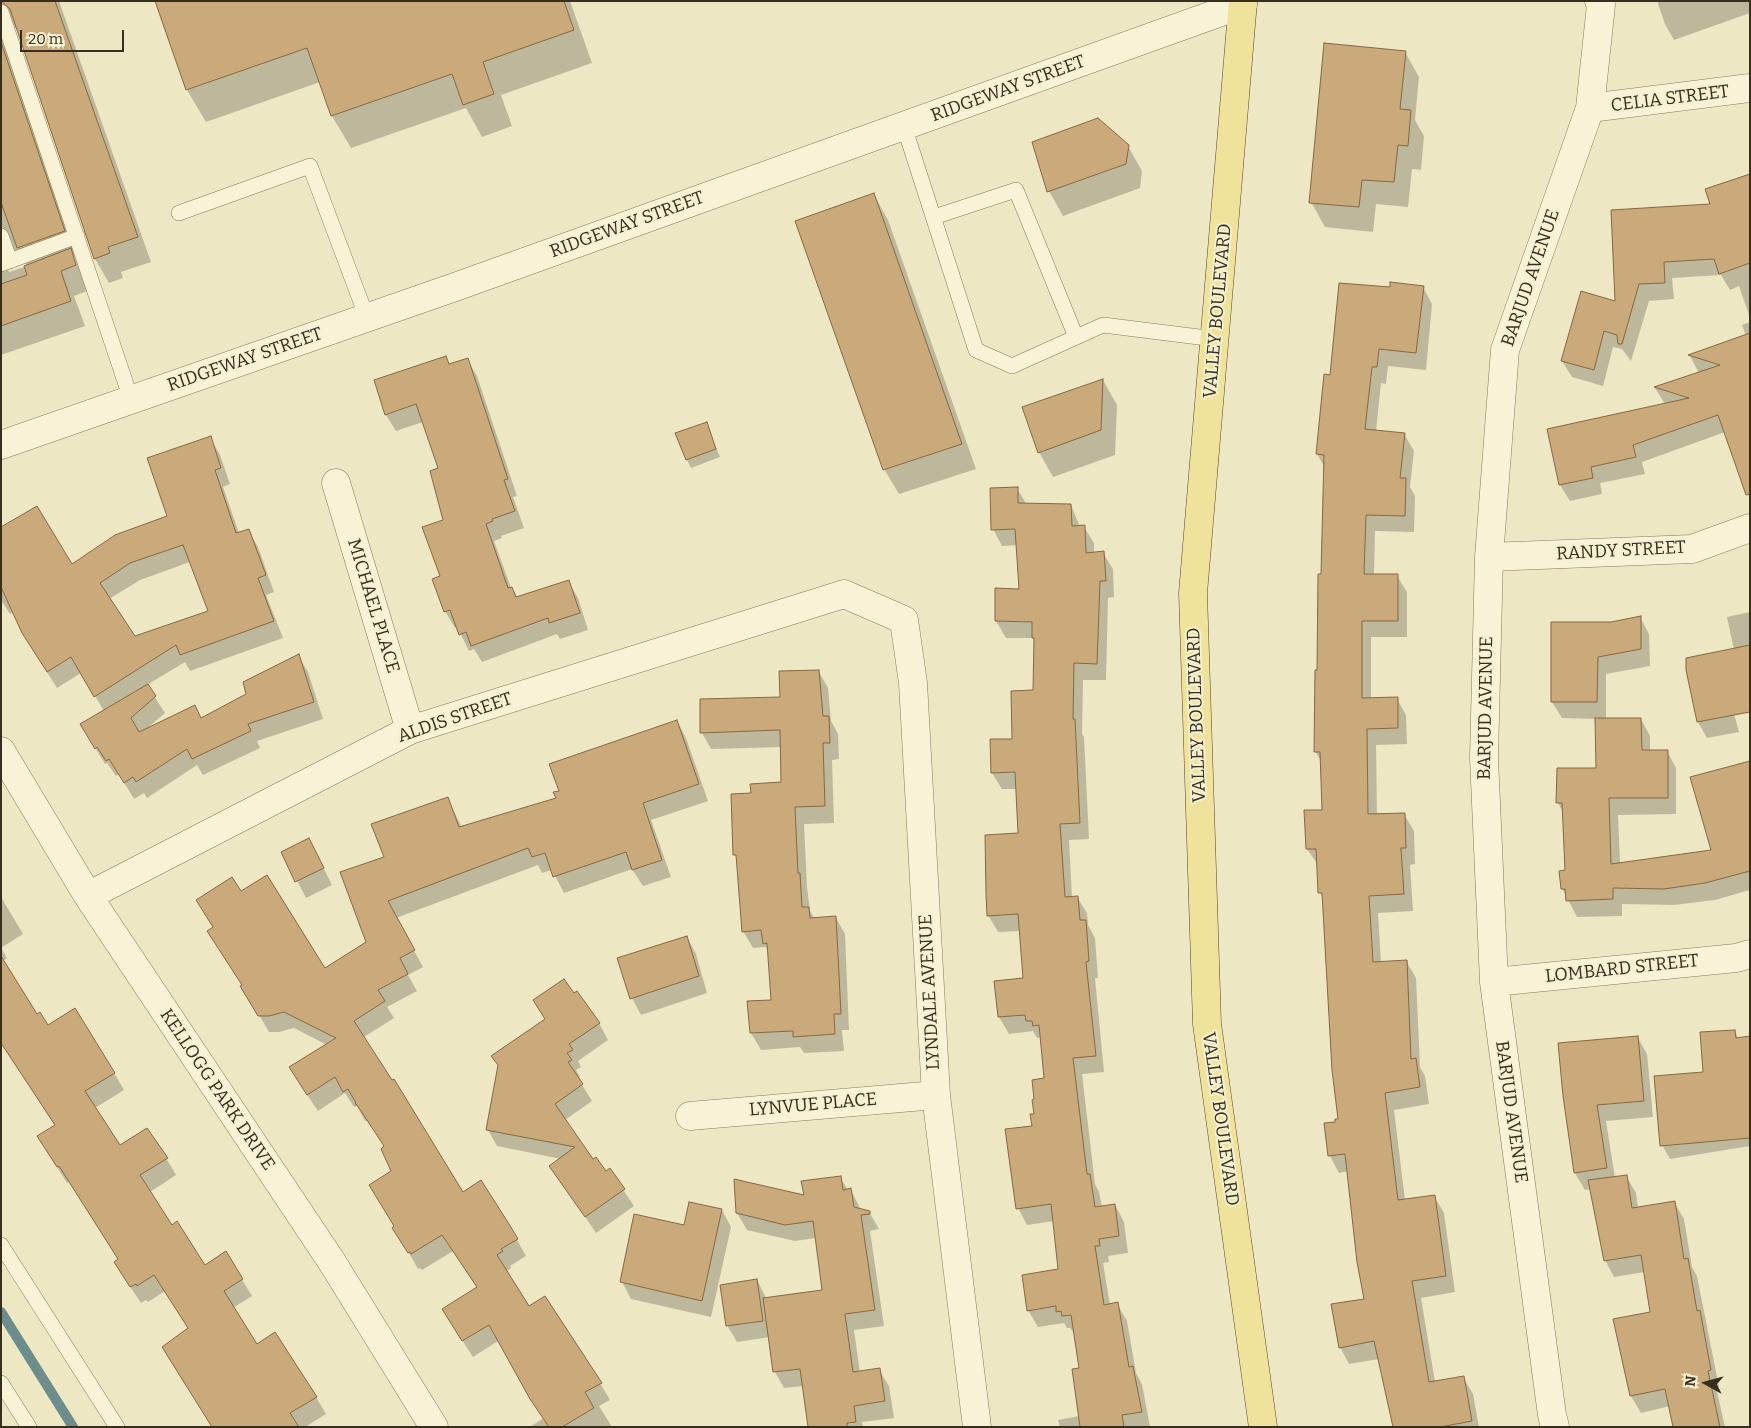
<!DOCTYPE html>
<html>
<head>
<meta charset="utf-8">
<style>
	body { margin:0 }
	#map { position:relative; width:1751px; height:1428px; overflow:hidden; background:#ede7c3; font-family:Bitter,serif }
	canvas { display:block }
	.frame { position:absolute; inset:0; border:2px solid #362e1e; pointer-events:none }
	.north { position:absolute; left:1681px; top:1358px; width:50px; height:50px; -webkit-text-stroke:4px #f4f0d2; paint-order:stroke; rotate:277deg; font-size:14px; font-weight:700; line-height:20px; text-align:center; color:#362e1e }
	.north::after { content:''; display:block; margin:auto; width:18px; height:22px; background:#362e1e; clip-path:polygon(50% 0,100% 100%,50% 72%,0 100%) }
	.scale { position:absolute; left:20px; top:30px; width:104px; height:22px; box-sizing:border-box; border:2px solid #362e1e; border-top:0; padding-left:6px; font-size:15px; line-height:18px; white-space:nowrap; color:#362e1e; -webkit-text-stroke:4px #f4f0d2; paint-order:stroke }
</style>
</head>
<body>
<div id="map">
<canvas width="1751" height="1428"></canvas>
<div class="frame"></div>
<div class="north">N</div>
<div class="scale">20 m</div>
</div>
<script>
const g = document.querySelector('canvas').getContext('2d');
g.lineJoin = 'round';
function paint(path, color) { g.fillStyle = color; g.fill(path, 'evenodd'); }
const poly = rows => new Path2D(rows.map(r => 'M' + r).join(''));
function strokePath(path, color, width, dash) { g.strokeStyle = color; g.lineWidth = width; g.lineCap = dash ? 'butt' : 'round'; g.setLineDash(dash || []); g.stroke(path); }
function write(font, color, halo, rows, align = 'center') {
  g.font = font + ' Bitter,serif'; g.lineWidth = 4; g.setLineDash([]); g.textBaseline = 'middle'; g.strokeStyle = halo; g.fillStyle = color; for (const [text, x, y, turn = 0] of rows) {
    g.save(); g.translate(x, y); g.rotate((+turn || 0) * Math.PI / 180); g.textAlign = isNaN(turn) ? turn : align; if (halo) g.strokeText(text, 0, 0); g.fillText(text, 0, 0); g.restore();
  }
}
paint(poly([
	[1,1,59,1,151,262,121,272,123,278,109,283,95,259,17,28,12,28,78,256,74,257,84,275,90,290,74,296,85,326,1,355],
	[20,253,27,266,9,272,5,260],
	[157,1,570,1,592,63,501,95,512,126,482,137,466,108,351,148,332,116,320,82,206,122,187,90],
	[1657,1,1750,1,1750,13,1674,40,1665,24],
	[1405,52,1419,77,1415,120,1424,136,1421,170,1412,169,1408,207,1376,204,1373,232,1325,227,1311,202],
	[1128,146,1142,171,1140,188,1063,216,1049,191],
	[1750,178,1750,318,1739,286,1730,290,1721,275,1672,278,1674,299,1649,301,1631,361,1622,349,1613,347,1603,386,1572,377,1562,361,1712,205],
	[874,195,888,220,976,469,899,494,884,469],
	[1423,287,1432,304,1426,370,1388,366,1386,384,1381,383,1376,431,1404,434,1414,451,1410,487,1415,496,1414,532,1375,531,1374,575,1397,576,1407,592,1407,637,1371,637,1371,699,1397,699,1406,715,1407,744,1376,745,1377,815,1404,814,1414,831,1415,864,1410,865,1413,911,1378,913,1381,963,1406,961,1416,978,1420,1067,1425,1076,1429,1104,1394,1110,1405,1200,1434,1196,1444,1213,1455,1292,1421,1298,1435,1382,1463,1377,1473,1394,1479,1427,1394,1427,1379,1359,1349,1364,1340,1347,1366,1300,1349,1171,1339,1173,1330,1156,1326,1124,1336,1123,1340,1120,1324,900,1320,892,1318,865,1307,849,1323,811,1322,763,1315,751,1325,468,1317,454,1331,376,1391,289],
	[1750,322,1750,462,1725,432,1642,462,1645,474,1600,483,1602,494,1570,501,1560,485,1665,404,1655,388,1699,373,1690,356,1746,336,1742,325],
	[445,357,450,365,467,359,477,376,517,496,513,497,524,528,501,536,502,538,494,541,511,588,517,598,568,581,578,598,588,630,560,639,557,634,482,662,474,649,469,651,457,627,455,628,445,611,442,577,445,521,439,469,423,422,396,431,386,415,375,381],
	[1103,380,1117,405,1115,455,1053,477,1039,452],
	[706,423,720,457,691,468,687,460],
	[210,438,220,455,230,484,223,487,239,533,248,530,258,547,274,592,266,595,283,638,190,671,185,662,147,685,165,713,145,730,201,719,248,694,298,656,308,672,323,719,257,741,260,748,203,775,197,765,147,798,144,793,134,799,119,774,116,776,107,763,105,764,91,741,104,711,81,673,57,688,33,650,14,612,10,614,1,600,1,530,71,566,168,517],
	[190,562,209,612,134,638,109,599,140,580],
	[1017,488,1027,505,1071,505,1080,527,1084,527,1094,543,1094,553,1103,553,1113,569,1114,597,1108,598,1106,680,1083,680,1082,734,1084,737,1089,839,1069,840,1072,897,1077,897,1087,913,1088,925,1095,938,1098,978,1095,978,1104,1072,1082,1074,1095,1184,1099,1192,1102,1207,1115,1205,1124,1222,1128,1253,1108,1256,1109,1262,1103,1263,1110,1305,1117,1304,1127,1321,1136,1373,1142,1384,1150,1427,1060,1427,1058,1420,1079,1416,1081,1369,1075,1332,1073,1332,1070,1328,1067,1328,1064,1323,1038,1327,1028,1310,1060,1270,1054,1221,1027,1225,1018,1208,1035,1115,1046,1080,1041,1037,1037,1038,1033,1031,1009,1034,999,1017,996,982,1025,979,1021,931,998,932,988,915,1019,834,1017,789,1002,789,992,773,1013,740,1034,691,1035,641,1033,638,1006,638,996,621,1020,590,1018,545,1002,546,993,529],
	[1750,612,1750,709,1734,714,1739,732,1707,738,1698,722,1734,650,1727,617],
	[1640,617,1649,634,1650,666,1606,674,1606,719,1641,719,1650,736,1650,751,1667,751,1676,768,1676,814,1618,815,1620,864,1713,851,1750,776,1750,890,1715,900,1674,905,1622,904,1622,916,1577,917,1562,888,1566,871,1564,814,1558,803,1597,769,1596,719,1562,718,1552,702,1611,623],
	[819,672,828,688,831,721,838,734,839,759,832,760,834,823,804,824,807,887,810,911,815,919,836,918,845,934,849,1030,842,1030,844,1051,804,1053,800,1047,761,1050,751,1033,772,1001,769,953,766,947,753,948,743,931,737,859,734,854,752,795,783,783,782,747,711,749,702,733,781,698],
	[677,721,686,738,708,801,651,820,671,877,643,886,632,869,564,893,552,870,542,873,538,865,396,918,423,967,408,975,417,991,387,1007,394,1018,364,1037,463,1194,508,1224,526,1256,510,1266,511,1268,506,1272,528,1308,600,1383,610,1400,599,1406,612,1427,530,1427,544,1418,498,1341,473,1357,453,1326,477,1288,453,1251,422,1270,420,1268,418,1269,371,1185,393,1172,385,1147,368,1121,365,1121,357,1106,354,1107,345,1093,318,1111,300,1084,327,1045,294,1028,279,1032,269,1032,242,986,214,928,241,893,325,970,367,943,385,858,448,799,462,828,557,799,561,791],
	[283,853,318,857,332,885,306,898],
	[1,897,23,934,1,948],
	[687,937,696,954,707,993,641,1015,632,998],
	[1,948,7,958,3,961,37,1016,48,1027,114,1073,124,1090,95,1108,120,1147,166,1158,176,1175,150,1192,172,1226,204,1267,226,1253,252,1296,233,1308,256,1345,316,1397,326,1414,305,1427,213,1427,189,1329,165,1291,148,1302,146,1300,141,1303,125,1279,119,1260,70,1181,67,1183,48,1153,55,1126,1,1042],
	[599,1023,608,1040,578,1061,581,1067,576,1070,580,1077,578,1078,592,1101,565,1120,593,1160,606,1173,610,1170,634,1206,596,1233,551,1166,561,1159,497,1146,488,1130,499,1067],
	[1734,1031,1739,1039,1750,1037,1750,1146,1670,1159,1661,1143,1704,1073],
	[1638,1038,1647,1054,1653,1117,1606,1121,1615,1178,1626,1176,1636,1193,1638,1208,1674,1202,1684,1219,1692,1267,1697,1276,1719,1387,1716,1387,1725,1427,1674,1427,1670,1406,1641,1413,1631,1396,1615,1320,1652,1313,1645,1272,1614,1277,1605,1260,1591,1189,1585,1190,1575,1173,1564,1095],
	[840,1177,848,1190,851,1190,861,1210,869,1212,879,1229,870,1231,884,1326,854,1330,860,1373,879,1370,889,1386,894,1418,862,1422,863,1427,810,1427,804,1386,784,1388,775,1372,770,1337,737,1342,727,1325,757,1280,766,1298,823,1291,816,1238,795,1241,747,1230,737,1213,805,1197],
	[722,1210,731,1227,711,1317,631,1299,622,1282,685,1227]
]), '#0003');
strokePath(poly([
	[1,1312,73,1427]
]), '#6c8d8b', 10);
const building = poly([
	[1,1,55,1,138,237,108,247,110,253,94,259,10,9,1,1],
	[155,1,564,1,574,30,483,62,494,94,463,105,452,74,331,116,307,48,186,90,155,1],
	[1,42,65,231,17,248,1,202,1,42],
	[1324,43,1406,51,1400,109,1411,110,1408,146,1398,145,1394,182,1362,180,1359,207,1309,203,1324,43],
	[1098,118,1129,145,1126,164,1047,192,1032,142,1098,118],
	[1750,174,1750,263,1719,274,1714,259,1664,262,1665,283,1639,284,1622,344,1618,344,1617,335,1604,331,1594,370,1561,361,1581,291,1615,301,1611,210,1710,204,1705,189,1750,174],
	[874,193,962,444,883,470,795,221,874,193],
	[71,248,76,265,61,271,71,301,1,326,1,284,27,275,24,266,71,248],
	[1390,282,1424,286,1416,353,1379,349,1377,367,1372,367,1365,429,1405,433,1400,478,1406,478,1405,516,1366,515,1364,574,1398,574,1398,621,1362,621,1362,698,1398,697,1398,728,1367,729,1368,814,1405,813,1406,848,1401,848,1404,894,1369,896,1373,962,1407,960,1411,1059,1416,1058,1420,1087,1385,1093,1398,1200,1435,1195,1446,1276,1412,1281,1429,1382,1464,1376,1472,1421,1440,1427,1393,1427,1374,1341,1339,1348,1331,1304,1364,1299,1357,1262,1345,1154,1328,1156,1324,1123,1335,1122,1335,1119,1338,1119,1332,1070,1322,893,1318,893,1316,849,1306,849,1304,810,1322,810,1320,752,1314,752,1315,670,1317,670,1318,574,1321,574,1324,455,1316,454,1324,374,1330,375,1339,283,1390,287,1390,282],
	[1750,333,1750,494,1746,495,1718,415,1633,445,1636,457,1591,467,1593,478,1559,485,1547,429,1689,398,1654,387,1720,365,1688,355,1750,333],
	[446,356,449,364,468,358,508,479,504,480,515,511,492,519,493,521,486,524,508,588,512,587,516,597,569,580,580,613,549,623,548,618,471,646,466,632,459,635,450,610,444,612,432,579,440,576,422,527,443,520,430,471,438,468,416,404,385,415,374,380,446,356],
	[1103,379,1101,430,1038,453,1022,407,1103,379],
	[707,422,716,449,686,460,675,433,707,422],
	[211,436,221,468,215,470,236,533,249,529,266,575,258,578,274,621,180,655,176,645,94,697,71,657,47,672,22,633,1,587,1,527,37,506,72,564,115,535,167,516,147,458,211,436],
	[183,545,208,611,135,636,100,583,130,563,183,545],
	[1018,487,1018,503,1071,504,1072,526,1085,525,1086,553,1104,551,1106,581,1100,581,1097,664,1074,663,1073,719,1075,719,1080,823,1060,824,1065,897,1078,896,1080,920,1086,920,1089,961,1086,962,1096,1056,1073,1058,1087,1174,1090,1174,1095,1207,1115,1204,1119,1236,1099,1239,1100,1246,1095,1246,1104,1305,1118,1302,1129,1367,1133,1366,1142,1412,1122,1415,1124,1427,1080,1427,1072,1369,1079,1368,1071,1315,1062,1316,1061,1311,1056,1312,1056,1306,1027,1311,1022,1275,1058,1269,1051,1204,1016,1209,1005,1129,1032,1126,1030,1114,1034,1114,1032,1100,1034,1099,1032,1080,1044,1078,1039,1025,1033,1026,1032,1021,1026,1021,1025,1015,998,1017,994,981,1023,978,1018,914,987,916,986,894,985,835,1018,833,1015,772,991,773,990,739,1012,739,1011,691,1033,690,1034,638,1032,638,1032,622,995,621,995,588,1019,589,1015,529,991,530,990,488,1018,487],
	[1641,616,1641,649,1598,657,1597,702,1551,702,1551,622,1611,622,1641,616],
	[1750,645,1750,712,1697,722,1686,670,1686,658,1750,645],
	[299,654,314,702,248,724,251,731,192,759,187,749,136,782,133,777,124,783,109,759,106,761,97,747,95,749,80,724,148,684,156,696,131,718,139,732,195,705,201,718,246,694,243,682,299,654],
	[819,670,823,716,829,716,830,743,823,743,825,806,795,807,798,873,800,873,802,907,809,907,810,918,836,916,841,1014,834,1014,835,1034,793,1037,793,1031,750,1033,747,1001,771,1000,767,943,763,944,761,930,742,932,736,855,733,855,731,794,751,793,750,784,781,782,780,730,700,733,700,699,780,697,779,671,819,670],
	[1595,718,1641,718,1642,750,1668,750,1668,798,1609,798,1611,864,1711,850,1690,777,1750,761,1750,871,1705,883,1664,889,1613,888,1613,899,1566,901,1565,889,1561,889,1559,871,1565,870,1562,803,1556,803,1557,768,1596,768,1595,718],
	[677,720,699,784,643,803,662,860,632,870,626,852,553,877,545,853,532,857,528,848,388,901,415,950,400,958,408,974,378,990,385,1001,354,1021,392,1080,394,1079,463,1192,481,1180,509,1224,518,1239,501,1249,503,1251,497,1255,529,1306,545,1296,602,1383,585,1392,594,1408,562,1427,549,1427,530,1399,489,1325,462,1341,442,1309,477,1287,442,1235,411,1254,410,1252,408,1253,392,1228,394,1226,369,1185,391,1171,381,1149,384,1146,357,1105,355,1104,356,1103,348,1089,343,1092,335,1077,307,1095,289,1067,336,1038,284,1012,269,1016,258,1016,240,986,242,985,207,931,213,927,196,900,232,877,241,891,267,875,325,968,366,942,340,872,384,857,371,824,448,797,459,827,556,798,553,792,559,791,549,764,677,720],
	[309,838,324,868,295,882,281,852,309,838],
	[687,936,699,976,630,999,617,958,687,936],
	[1,956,37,1014,40,1012,48,1025,75,1008,115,1073,85,1091,120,1145,147,1128,168,1158,140,1175,172,1225,177,1221,205,1265,226,1251,243,1279,224,1291,257,1344,275,1332,317,1397,290,1413,299,1427,212,1427,162,1347,188,1328,154,1275,137,1286,136,1284,130,1287,114,1262,118,1259,59,1166,57,1167,37,1136,55,1125,1,1043,1,956],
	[564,979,574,993,577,991,600,1023,569,1044,573,1050,567,1053,572,1060,568,1062,583,1084,555,1104,593,1159,596,1157,606,1171,610,1168,625,1189,585,1217,549,1166,575,1147,486,1130,498,1065,491,1056,545,1019,533,1000,564,979],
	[1735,1030,1736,1038,1750,1036,1750,1138,1660,1146,1654,1076,1703,1072,1700,1032,1735,1030],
	[1638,1036,1644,1101,1597,1105,1607,1168,1574,1173,1563,1096,1558,1043,1638,1036],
	[1627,1175,1632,1208,1675,1201,1684,1259,1688,1258,1697,1311,1700,1310,1711,1370,1708,1371,1720,1427,1673,1427,1665,1389,1630,1396,1613,1319,1650,1312,1641,1255,1604,1261,1588,1180,1627,1175],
	[841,1176,843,1190,851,1188,854,1207,870,1211,870,1214,861,1215,875,1310,845,1314,853,1372,880,1368,885,1401,854,1406,856,1422,847,1423,847,1427,808,1427,800,1369,773,1372,763,1298,822,1290,813,1221,785,1225,736,1213,734,1179,804,1195,801,1181,841,1176],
	[689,1202,722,1209,702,1301,620,1282,634,1214,684,1225,689,1202],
	[757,1279,763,1321,726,1326,720,1285,757,1279]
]);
paint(building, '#caa97a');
strokePath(building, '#856741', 1);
const service = poly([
	[1,12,131,399],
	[904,126,976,350,1012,366,1103,325,1215,339],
	[179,213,310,166,367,318],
	[934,217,1016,190,1076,337],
	[1,236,10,261],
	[1,264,77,236],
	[1,1245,117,1427],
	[1,1383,29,1427]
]);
const minor = poly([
	[1590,108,1750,88],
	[336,483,410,730],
	[1489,557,1692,549,1750,528],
	[1,751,88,896,332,1262,434,1427],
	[88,896,410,730,844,594,904,620,913,683,936,1095,977,1427],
	[1494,982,1736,958,1750,954],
	[690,1116,936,1095],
	[1555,1427,1552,1415,1494,982,1484,758,1489,557,1505,350,1590,108,1601,5,1599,1]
]);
const tertiary = poly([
	[1,445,455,287,1243,4]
]);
const primary = poly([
	[1243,1,1193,593,1207,1024,1263,1427]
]);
strokePath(service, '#86795a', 16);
strokePath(minor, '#86795a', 29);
strokePath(tertiary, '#86795a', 29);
strokePath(primary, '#54462e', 29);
strokePath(service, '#f8f3d6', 15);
strokePath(minor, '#f8f3d6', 28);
strokePath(tertiary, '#f8f3d6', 28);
strokePath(primary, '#efe39c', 28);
write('18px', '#362e1e', '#f4f0d2', [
	["RIDGEWAY STREET",1008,89,-20],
	["CELIA STREET",1670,99,-7],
	["RIDGEWAY STREET",627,225,-20],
	["BARJUD AVENUE",1531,278,-71],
	["VALLEY BOULEVARD",1218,311,-85],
	["RIDGEWAY STREET",245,360,-19],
	["RANDY STREET",1621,551,-3],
	["MICHAEL PLACE",373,606,73],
	["BARJUD AVENUE",1486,708,-89],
	["VALLEY BOULEVARD",1197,715,-92],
	["ALDIS STREET",455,718,-19],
	["LOMBARD STREET",1622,969,-6],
	["LYNDALE AVENUE",930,992,-93],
	["KELLOGG PARK DRIVE",217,1090,56],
	["LYNVUE PLACE",813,1105,-5],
	["BARJUD AVENUE",1511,1112,82],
	["VALLEY BOULEVARD",1220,1119,82]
]);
</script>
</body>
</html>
